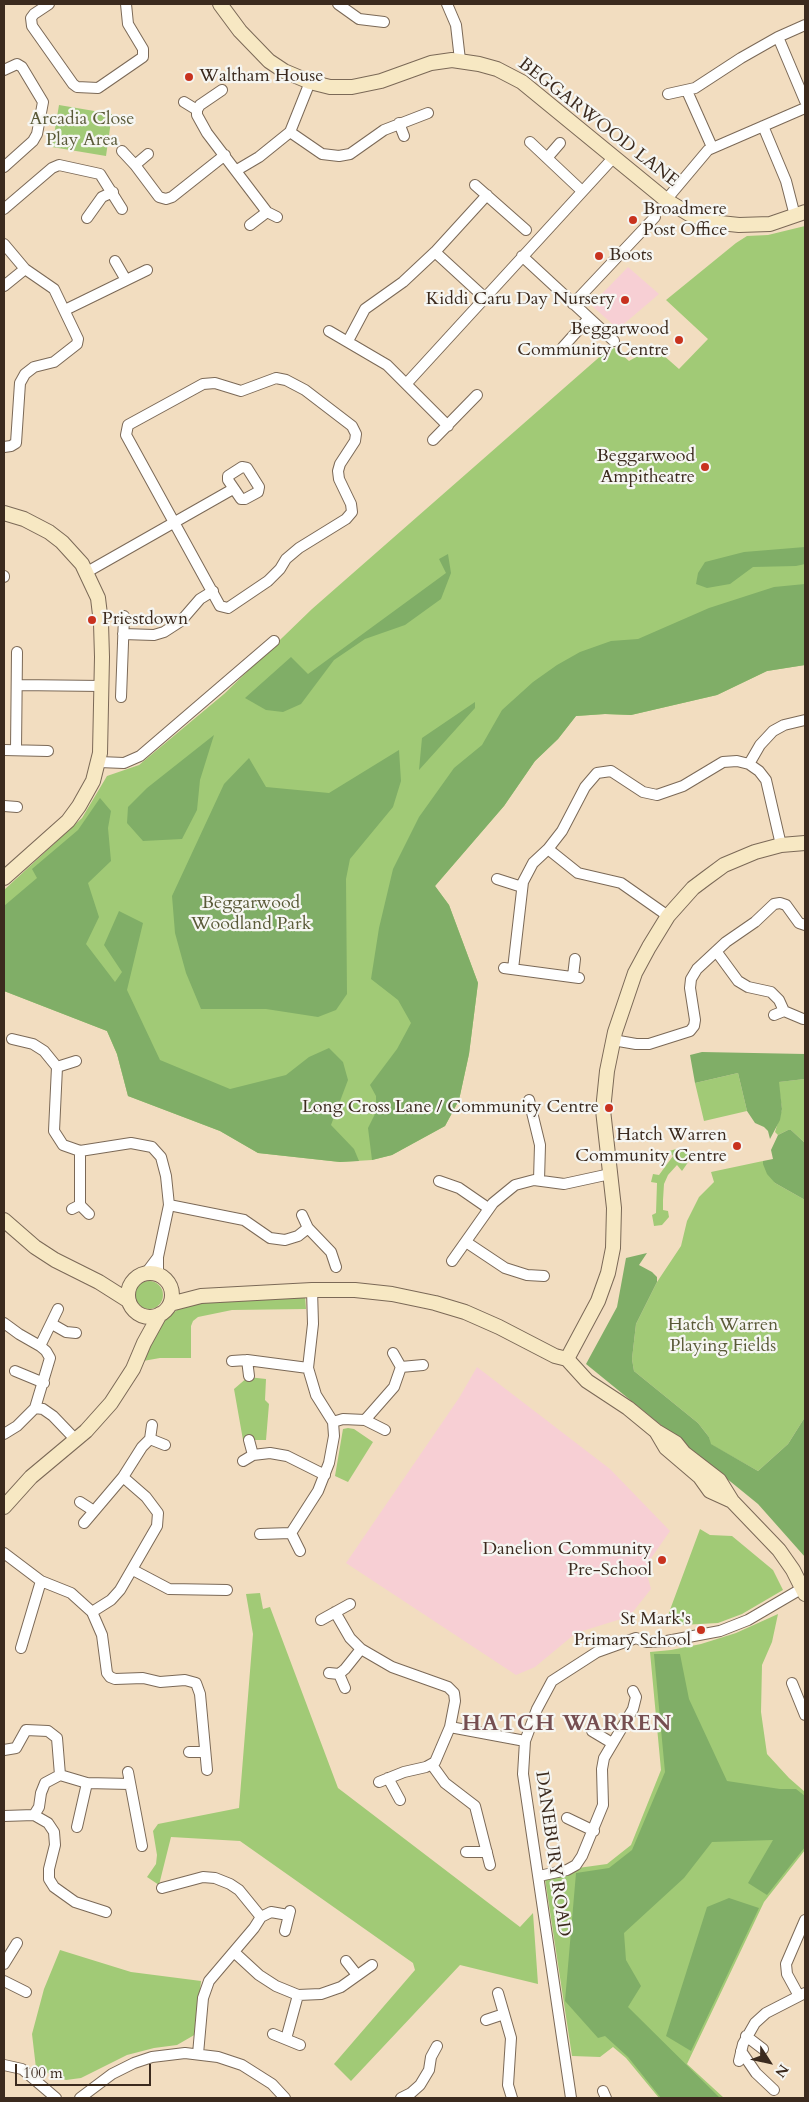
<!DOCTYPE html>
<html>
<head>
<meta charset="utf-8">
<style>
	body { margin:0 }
	#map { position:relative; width:809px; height:2102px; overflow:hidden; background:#f2ddc0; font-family:Cardo,serif }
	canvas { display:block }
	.frame { position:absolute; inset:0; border:5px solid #3b2a1e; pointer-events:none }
	.north { position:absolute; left:744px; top:2037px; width:50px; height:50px; -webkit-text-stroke:4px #f6f6f2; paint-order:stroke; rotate:125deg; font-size:14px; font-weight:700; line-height:20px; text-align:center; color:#3b2a1e }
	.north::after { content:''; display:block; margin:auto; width:18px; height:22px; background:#3b2a1e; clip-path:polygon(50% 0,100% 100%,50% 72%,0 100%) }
	.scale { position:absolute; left:15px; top:2064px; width:136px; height:22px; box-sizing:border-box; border:2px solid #3b2a1e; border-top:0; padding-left:6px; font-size:15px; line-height:18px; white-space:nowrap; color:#3b2a1e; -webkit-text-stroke:4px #f6f6f2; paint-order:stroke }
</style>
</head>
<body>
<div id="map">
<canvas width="809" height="2102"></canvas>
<div class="frame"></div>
<div class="north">N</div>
<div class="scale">100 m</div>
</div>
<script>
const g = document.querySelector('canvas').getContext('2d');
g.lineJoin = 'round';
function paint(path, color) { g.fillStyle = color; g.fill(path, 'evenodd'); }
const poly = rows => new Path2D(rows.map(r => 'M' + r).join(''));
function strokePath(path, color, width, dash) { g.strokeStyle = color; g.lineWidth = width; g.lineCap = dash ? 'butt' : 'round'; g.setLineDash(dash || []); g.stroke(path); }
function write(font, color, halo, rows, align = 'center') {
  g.font = font + ' Cardo,serif'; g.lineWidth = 4.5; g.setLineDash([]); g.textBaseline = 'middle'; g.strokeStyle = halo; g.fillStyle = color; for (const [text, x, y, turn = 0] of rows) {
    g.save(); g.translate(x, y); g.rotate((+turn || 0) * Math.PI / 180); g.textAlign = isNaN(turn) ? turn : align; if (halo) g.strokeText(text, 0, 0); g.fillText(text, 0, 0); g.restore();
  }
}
paint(poly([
	[628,267,659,294,618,329,591,305],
	[477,1367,610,1469,670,1531,645,1567,651,1589,632,1613,621,1619,576,1633,535,1667,516,1675,346,1563,459,1398]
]), '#f7cfd4');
paint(poly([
	[59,105,112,114,106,156,52,147],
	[805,226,805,665,767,671,717,695,631,715,605,714,576,716,558,739,535,761,504,806,435,886,449,905,478,983,469,1054,459,1100,445,1126,392,1155,372,1160,340,1162,258,1153,220,1131,128,1096,117,1054,107,1031,4,991,4,890,82,818,107,776,139,765,224,694,312,609,612,346,629,361,654,347,679,369,708,339,666,300,736,243,747,236,768,235],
	[738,1073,747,1111,704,1121,695,1083],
	[805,1079,805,1143,791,1130,788,1130,778,1135,775,1132,782,1109,778,1082],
	[680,1148,688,1150,691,1158,682,1171,677,1165,668,1175,664,1184,663,1200,663,1210,668,1211,669,1217,662,1225,654,1226,652,1215,656,1213,657,1183,651,1182,653,1174,659,1175,673,1156,669,1151],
	[763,1161,775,1183,805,1200,805,1417,788,1444,758,1471,710,1444,709,1437,698,1423,634,1371,632,1359,636,1324,657,1282,681,1246,687,1221,699,1197,714,1182,711,1172],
	'135 1295a14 14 0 1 1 28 0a14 14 0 1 1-28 0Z',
	[305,1296,306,1309,232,1310,198,1317,193,1321,191,1326,191,1358,160,1358,143,1361,163,1321,181,1307,201,1301],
	[248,1377,266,1379,265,1400,269,1404,266,1440,243,1440,234,1389],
	[348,1428,354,1429,373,1442,348,1482,335,1476,343,1429],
	[700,1529,710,1535,732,1536,773,1570,783,1590,742,1614,718,1623,664,1626],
	[260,1593,263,1609,270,1607,338,1788,520,1927,533,1913,538,1984,460,1965,351,2081,334,2064,415,1970,413,1963,240,1841,171,1837,159,1885,147,1877,156,1864,157,1855,153,1831,158,1824,239,1808,253,1634,246,1594],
	[778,1614,772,1642,762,1665,761,1712,767,1754,789,1778,805,1792,805,1850,764,1902,687,2064,724,2098,659,2098,626,2058,613,2047,600,2057,572,2056,545,1879,574,1872,578,1868,607,1864,631,1845,661,1770,650,1652,671,1650,701,1644,736,1633],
	[60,1950,131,1972,201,1981,196,2034,177,2045,154,2048,127,2055,81,2078,66,2080,36,2068,32,2034,44,1989]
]), '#a1ca76');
paint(poly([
	[805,547,805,564,796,566,753,567,730,584,707,588,696,584,698,573,705,562,744,552],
	[448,554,451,573,441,599,405,625,365,639,334,660,301,704,283,712,266,710,245,698,291,657,308,674,446,573,439,559],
	[805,584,805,665,767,671,717,695,631,715,605,714,576,716,558,739,535,761,504,806,435,886,449,905,478,983,469,1054,459,1100,445,1126,392,1155,372,1160,368,1128,376,1112,376,1096,370,1085,397,1049,411,1023,398,1000,371,979,379,928,393,869,419,817,454,768,482,745,502,710,533,682,557,665,580,652,611,641,638,639,709,608,774,587],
	[475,702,475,708,419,770,422,738],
	[214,735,200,780,197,810,182,839,143,841,127,823,128,807,147,788],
	[399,750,401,781,393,807,350,859,346,879,347,994,336,1010,318,1017,266,1009,201,1009,186,973,175,933,172,896,224,784,249,758,266,787,329,793],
	[100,798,111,811,108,828,111,861,88,883,99,917,86,944,115,982,122,972,104,945,119,911,143,923,127,990,160,1060,230,1089,286,1075,309,1057,329,1048,343,1062,348,1080,331,1125,354,1149,359,1161,340,1162,258,1153,220,1131,128,1096,117,1054,107,1031,4,991,4,906,37,878,32,869,78,830],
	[702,1052,805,1054,805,1079,779,1082,782,1109,780,1120,770,1139,768,1131,764,1127,755,1123,747,1111,738,1073,695,1083,690,1055],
	[788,1130,791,1130,805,1143,805,1200,775,1183,767,1174,763,1164,763,1161,773,1159,771,1150,778,1135],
	[647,1253,639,1265,652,1272,657,1277,657,1282,636,1324,632,1359,634,1371,698,1423,709,1437,711,1444,758,1471,788,1444,805,1417,805,1557,758,1504,586,1364,617,1307,626,1258],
	[654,1654,680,1654,689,1699,727,1781,780,1789,796,1789,805,1796,805,1847,767,1895,748,1883,773,1840,712,1842,684,1878,624,1933,626,1960,641,1986,628,2007,720,2098,661,2098,628,2057,605,2036,598,2038,565,2001,576,1873,609,1868,632,1850,665,1772],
	[729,1898,759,1908,691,2051,666,2036,707,1907]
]), '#80ae67');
const street = poly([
	[49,4,34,14,31,18,32,26,73,84,77,87,98,88,143,57,143,49,128,24,126,4],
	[338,4,359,19,384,22],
	[447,4,456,25,460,60],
	[778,37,805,101],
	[4,70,17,64,22,67,43,102,37,134,33,141,4,167],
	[222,90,200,105,197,110,197,115,207,133,267,212],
	[687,91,712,147],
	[668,94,695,88,741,58,778,37,805,25],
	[184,102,197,110],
	[399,123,404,136],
	[763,126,786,181,795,216],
	[290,132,322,154,339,156,350,154,384,130,428,113],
	[530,142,582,191],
	[122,151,135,165,159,197,166,199,172,197,225,155],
	[547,158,560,143],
	[135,165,148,154],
	[237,170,259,157,290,132,310,82],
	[475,185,526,230],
	[666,200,708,150,805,108],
	[4,209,52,168,59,165,100,174,122,209],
	[87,218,102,197,113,192],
	[250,225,267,212,277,217],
	[4,244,25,269,54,289,78,339,77,344,54,362,34,367,25,374,20,383,16,443,11,446,4,447],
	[435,252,484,297],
	[522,256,614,341],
	[115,261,126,280],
	[4,286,25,269],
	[573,304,655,217],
	[65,310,147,270],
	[329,331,387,365,448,426],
	[348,341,365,309,403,282,435,252,487,195],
	[563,347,589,318],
	[276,378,286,380,305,390,352,426,356,434,355,441,340,464,338,471,339,479,351,504,352,512,346,519,299,548,286,559,280,569,268,581,228,608,220,606,126,435,128,425,203,384,215,383,241,391,276,378],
	[407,383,614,157],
	[433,440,477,395],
	[242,467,247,468,259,487,258,492,245,499,241,499,228,480,228,476,242,467],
	[87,572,233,489],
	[4,577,4,576],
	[123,634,154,635,164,632,181,621,200,599,213,591],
	[17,685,102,686],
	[121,697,124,616],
	[4,750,48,751],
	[16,750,17,652],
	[99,762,124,763,140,756,274,641],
	[749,764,760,745,773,731,784,725,805,720],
	[4,806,17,807],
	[497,879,522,887],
	[668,916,621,883,578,873,548,849,562,831,585,787,597,773,611,771,643,792,657,795,683,786,723,762,737,761,749,764,759,771,766,780,781,845],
	[716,951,738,981,748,987,771,992,779,1000,784,1011],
	[504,968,579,978],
	[513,969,523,882,533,863,548,849],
	[573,976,575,959],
	[774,1015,784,1011,803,1019],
	[12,1039,33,1044,44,1051,57,1067,76,1061],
	[613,1040,636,1044,649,1044,690,1031,694,1026,695,1020,690,988,691,979,697,969,726,942,755,922,774,904,780,903,786,905,799,923,805,925],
	[57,1067,54,1131,63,1145,80,1151,131,1143,152,1147,161,1157,166,1176,169,1205,158,1257,158,1275],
	[529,1100,540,1145,539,1180],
	[80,1151,80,1205],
	[439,1181,459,1188,488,1208],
	[169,1205,244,1220,270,1238,285,1240,298,1236,308,1228],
	[72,1209,80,1205,89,1214],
	[302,1215,308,1228,331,1252,336,1267],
	[466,1242,505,1268,527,1275,544,1276],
	[452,1261,493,1203,515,1185,534,1180,564,1184,610,1174],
	[146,1273,158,1257],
	[4,1323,19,1334,40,1346,46,1351,50,1358,35,1408],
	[52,1324,66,1332,76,1333],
	[40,1346,58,1309],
	[393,1353,401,1367,423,1365],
	[247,1360,249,1376],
	[232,1361,247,1360,308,1368],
	[15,1371,44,1383],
	[35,1408,43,1409,53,1416,76,1440],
	[365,1420,394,1387,401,1367],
	[333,1422,343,1419,365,1420,385,1430],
	[152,1425,150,1439,165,1445],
	[4,1434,17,1426,35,1408],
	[249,1440,253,1455],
	[243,1461,253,1455,270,1453,287,1456,325,1475],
	[80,1502,94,1511],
	[84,1523,123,1477,142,1447,150,1439],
	[291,1533,318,1491,329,1463,334,1436,333,1422,316,1395,308,1368,313,1324,312,1290],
	[260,1534,291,1533,300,1551],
	[4,1553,41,1581,71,1593,92,1612,102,1635,107,1673,110,1677,115,1679,143,1678,160,1682,185,1680,196,1683,200,1694,207,1770],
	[133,1570,169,1589,227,1590],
	[92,1612,111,1600,120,1590,157,1526,158,1513,146,1497,123,1477],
	[335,1612,350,1638,361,1649,392,1667,448,1687,454,1693,455,1701,450,1727,435,1762,426,1767,404,1772,379,1782],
	[321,1620,350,1604],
	[21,1648,41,1581],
	[329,1673,339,1674,345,1669,361,1649],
	[339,1674,345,1688],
	[792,1683,805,1715],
	[450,1727,525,1741],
	[592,1731,612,1743],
	[4,1750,16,1748,26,1730,48,1731,57,1738,60,1775,45,1783,41,1793,39,1807,34,1815],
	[189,1752,204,1752],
	[432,1765,445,1783,475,1806,490,1865],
	[128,1772,142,1846],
	[60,1775,87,1783,130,1784],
	[388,1778,400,1800],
	[4,1816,34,1815,48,1823,54,1832,55,1845,49,1869,49,1879,54,1887,75,1902,106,1912],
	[567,1818,594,1831],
	[77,1827,87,1783],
	[466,1852,487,1852],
	[539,1876,567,1870,576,1865,582,1856,603,1805,602,1769,604,1758,633,1709,636,1697,633,1691],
	[162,1888,203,1877,215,1878,230,1884,239,1890,261,1917],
	[285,1931,290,1911],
	[234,1952,259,1975,276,1986,298,1995,321,1994,341,1987,372,1965],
	[346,1961,357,1975],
	[4,1964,17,1943],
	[4,1981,26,1992],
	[498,1993,511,2038,508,2085,512,2098],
	[799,1996,787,1974,786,1964,805,1920],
	[486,2020,504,2014],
	[273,2034,300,2045],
	[746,2036,763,2049],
	[286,2039,298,1995],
	[741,2051,756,2073,774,2090],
	[198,2054,203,1998,209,1981,254,1928,261,1917,271,1912,288,1915],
	[739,2061,743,2044,755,2023,766,2013,805,1993],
	[4,2065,22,2069,56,2098],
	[603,2091,606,2098],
	[80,2098,112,2074,134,2063,152,2057,185,2053,218,2057,242,2065,272,2084,285,2098],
	[401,2098,411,2093,420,2085,429,2070,431,2057,437,2046],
	[571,2098,523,1774,525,1741,537,1709,552,1681,597,1652,636,1638,646,1642,667,1641,720,1631,748,1620,801,1589]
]);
const secondary = poly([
	[220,4,240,31,269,61,284,71,310,82,330,87,352,87,381,81,431,63,452,60,479,64,497,69,522,82,666,200,689,214,711,222,739,225,770,224,805,212],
	[4,513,24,519,49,532,62,542,82,564,98,598,101,623,102,657,100,753,93,781,79,806,68,821,4,878],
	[4,1220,35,1247,55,1260,99,1282,129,1301],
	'128 1295a22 22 0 1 1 44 0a22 22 0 1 1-44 0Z',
	[170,1304,201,1296,312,1290,355,1290,392,1294,435,1303,465,1312,499,1327,555,1356,567,1359,587,1381,628,1408,656,1431,676,1443,684,1453,719,1480,732,1501,779,1550,793,1570,805,1594],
	[567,1359,598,1301,608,1273,613,1248,614,1208,603,1110,607,1071,615,1032,635,973,649,947,668,916,693,888,705,879,724,865,755,852,781,845,805,843],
	[656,1431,666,1448,700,1477,710,1491,732,1501],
	[4,1507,31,1477,86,1431,111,1403,133,1369,144,1343,160,1314]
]);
strokePath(street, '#7b6957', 12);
strokePath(secondary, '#7b6957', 16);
strokePath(street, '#fff', 10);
strokePath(secondary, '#f7e8c3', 14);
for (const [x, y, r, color] of [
	[189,77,5,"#c8321e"],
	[633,220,5,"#c8321e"],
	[599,256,5,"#c8321e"],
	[625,300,5,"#c8321e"],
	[679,340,5,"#c8321e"],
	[705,467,5,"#c8321e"],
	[92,620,5,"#c8321e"],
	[609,1108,5,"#c8321e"],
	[737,1146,5,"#c8321e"],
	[662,1560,5,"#c8321e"],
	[701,1630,5,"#c8321e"]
]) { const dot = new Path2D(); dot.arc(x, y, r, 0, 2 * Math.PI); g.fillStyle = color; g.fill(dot); strokePath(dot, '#f6f6f2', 2); }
write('18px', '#3b2a1e', '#f6f6f2', [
	["Waltham House",199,77,"left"],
	["Broadmere",643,210,"left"],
	["Post Office",643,231,"left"],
	["Boots",609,256,"left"],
	["Kiddi Caru Day Nursery",615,300],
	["Beggarwood",669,330],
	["Community Centre",669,351],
	["Beggarwood",695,457],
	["Ampitheatre",695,478],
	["Priestdown",102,620,"left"],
	["Long Cross Lane / Community Centre",599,1108],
	["Hatch Warren",727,1136],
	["Community Centre",727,1157],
	["Danelion Community",652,1550],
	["Pre-School",652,1571],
	["St Mark's",691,1620],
	["Primary School",691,1641]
], 'right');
write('18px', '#5a5a38', '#f6f6f2', [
	["Arcadia Close",82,120],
	["Play Area",82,141],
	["Beggarwood",251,904],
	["Woodland Park",251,925],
	["Hatch Warren",723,1326],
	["Playing Fields",723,1347]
]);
write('18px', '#3b2a1e', '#f6f6f2', [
	["BEGGARWOOD LANE",598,123,38],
	["DANEBURY ROAD",552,1854,82]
]);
g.letterSpacing = '1px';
write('bold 22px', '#754e51', '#f6f6f2', [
	["HATCH WARREN",567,1725]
]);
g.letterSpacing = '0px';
</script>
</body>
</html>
